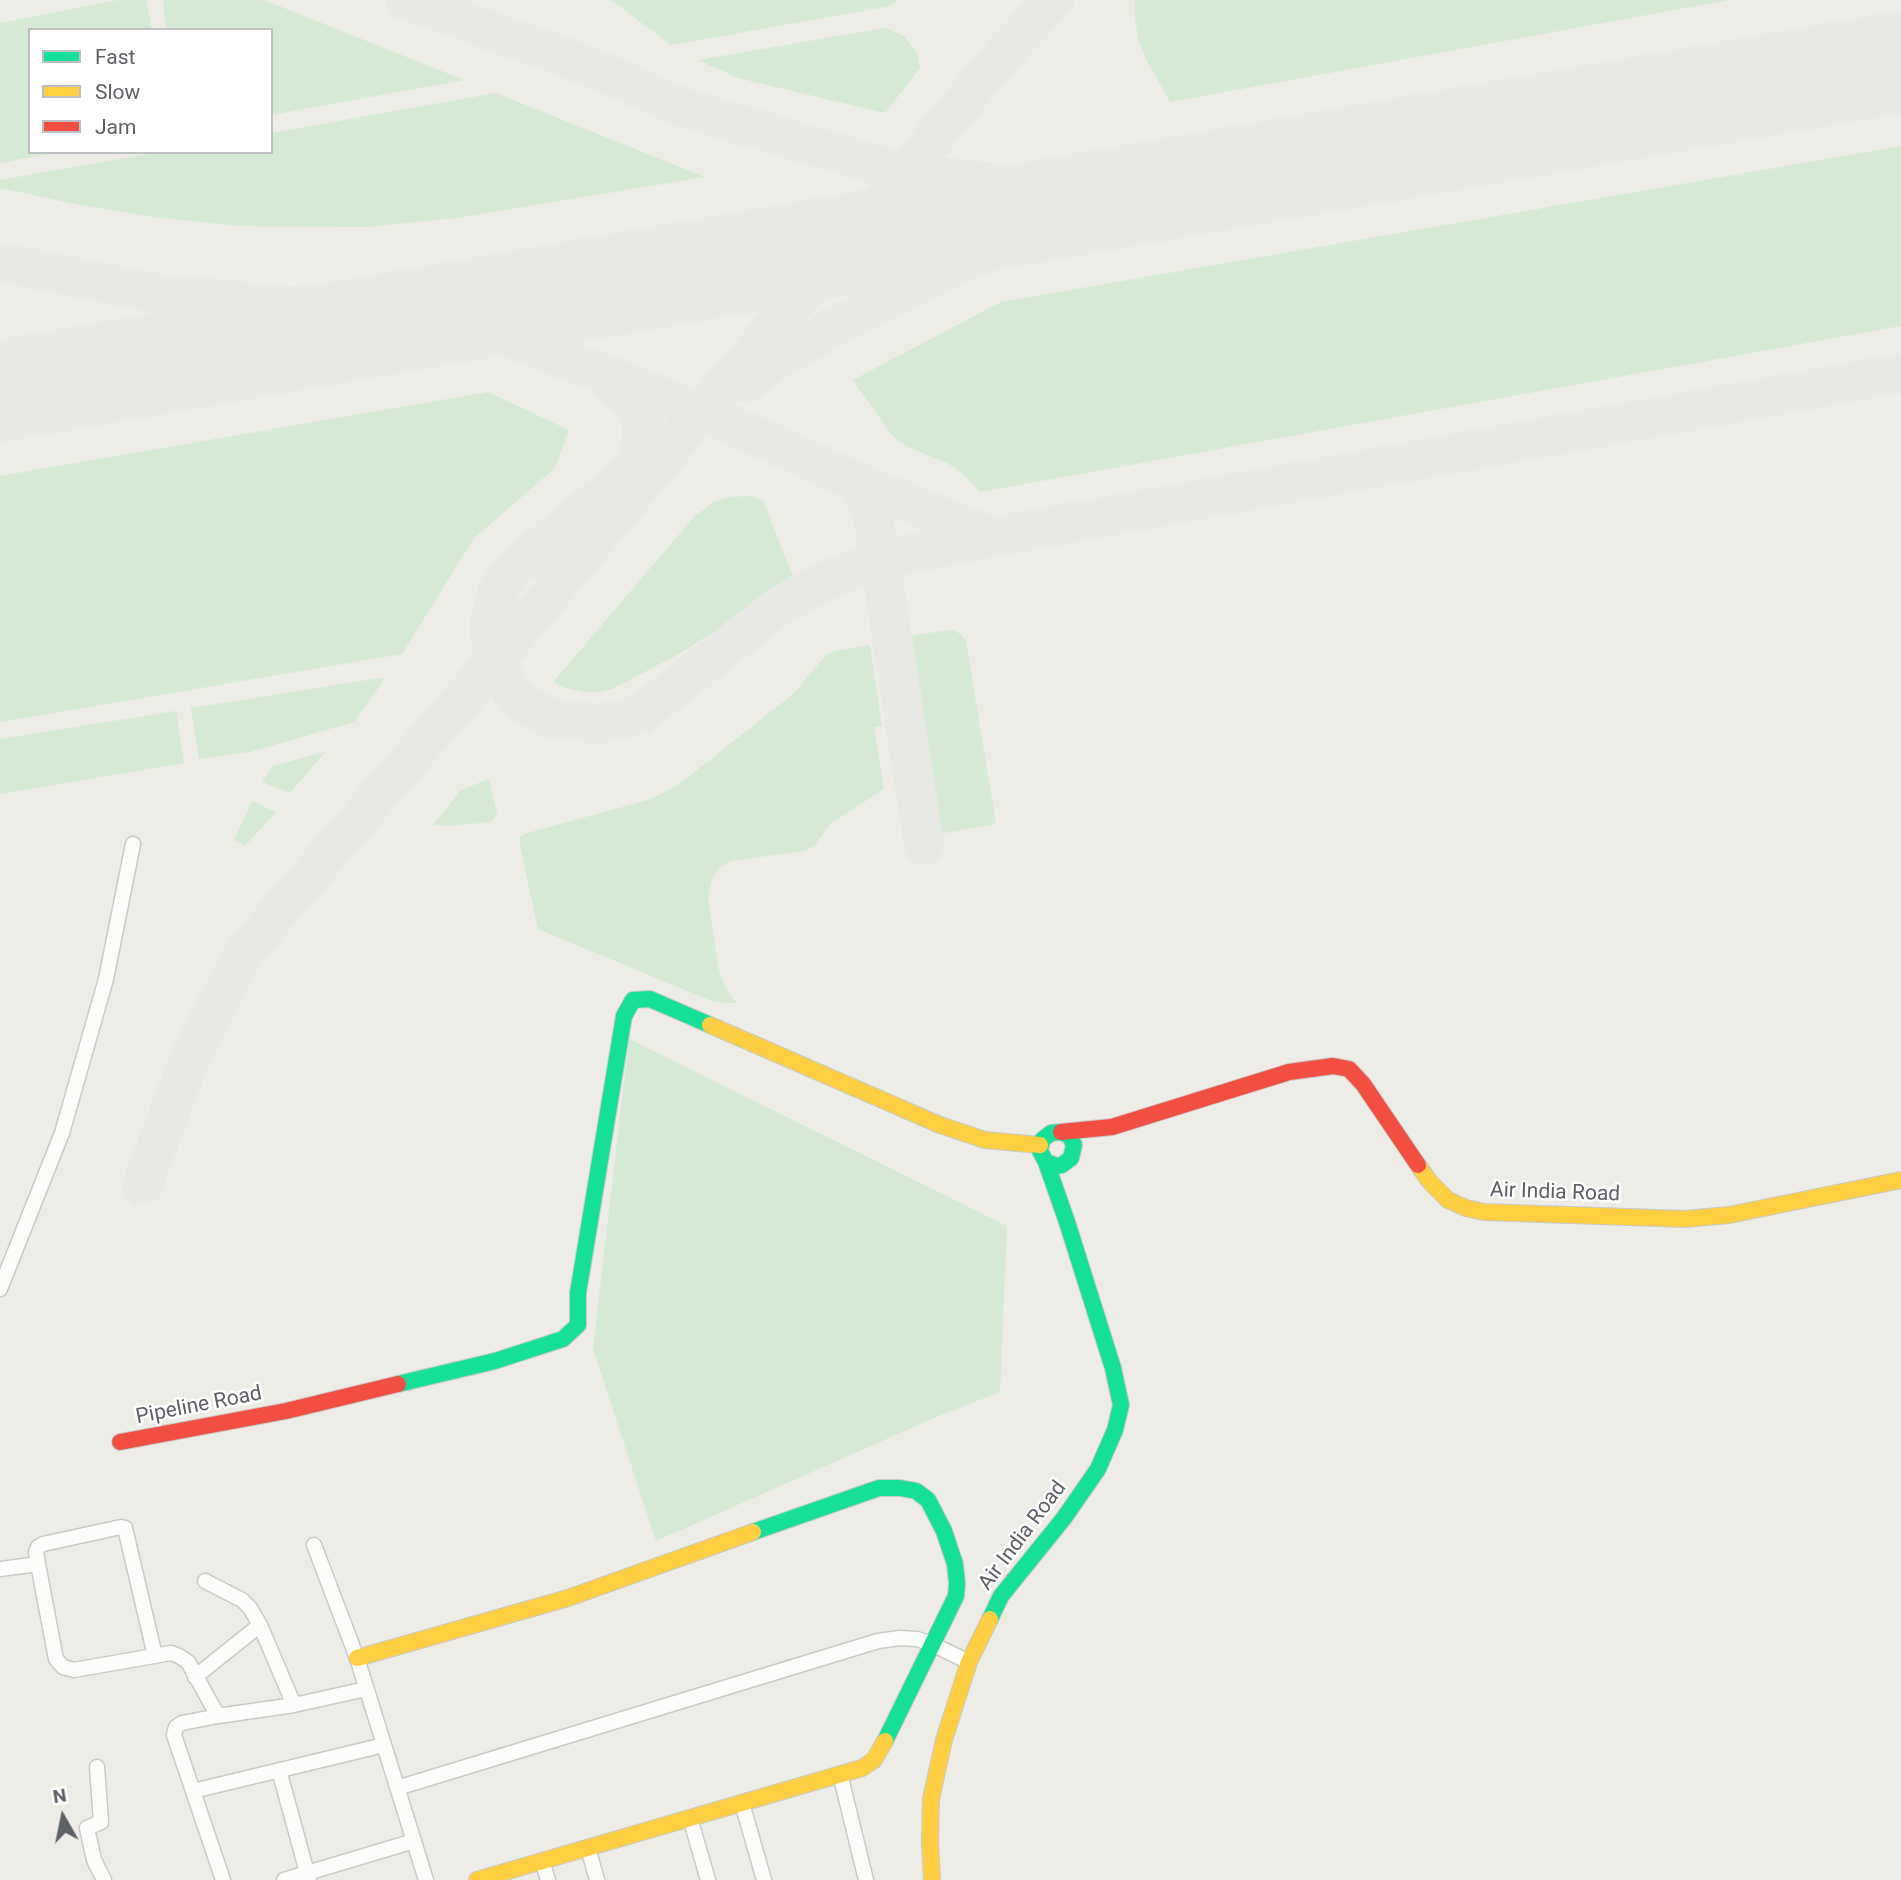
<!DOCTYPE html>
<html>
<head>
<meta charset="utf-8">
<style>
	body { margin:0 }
	#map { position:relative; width:1901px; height:1880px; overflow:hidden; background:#edece7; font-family:Roboto,sans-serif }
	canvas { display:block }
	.legend { position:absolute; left:28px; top:28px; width:245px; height:126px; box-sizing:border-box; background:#fff; border:2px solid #bebfc1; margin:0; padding:9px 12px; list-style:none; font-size:21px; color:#5d6065 }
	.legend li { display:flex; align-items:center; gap:14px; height:35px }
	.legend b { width:35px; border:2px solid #bebfc1 }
	.north { position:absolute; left:28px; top:1782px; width:70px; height:70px; -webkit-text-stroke:5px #fff; paint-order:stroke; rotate:351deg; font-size:19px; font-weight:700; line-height:28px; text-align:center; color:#5d6065 }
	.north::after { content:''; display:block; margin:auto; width:24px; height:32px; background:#5d6065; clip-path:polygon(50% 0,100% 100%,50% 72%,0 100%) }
</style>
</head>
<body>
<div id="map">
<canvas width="1901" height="1880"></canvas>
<ul class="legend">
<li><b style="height:9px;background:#16e098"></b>Fast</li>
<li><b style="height:9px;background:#ffcf43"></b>Slow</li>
<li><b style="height:9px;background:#f24e42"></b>Jam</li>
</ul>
<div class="north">N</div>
</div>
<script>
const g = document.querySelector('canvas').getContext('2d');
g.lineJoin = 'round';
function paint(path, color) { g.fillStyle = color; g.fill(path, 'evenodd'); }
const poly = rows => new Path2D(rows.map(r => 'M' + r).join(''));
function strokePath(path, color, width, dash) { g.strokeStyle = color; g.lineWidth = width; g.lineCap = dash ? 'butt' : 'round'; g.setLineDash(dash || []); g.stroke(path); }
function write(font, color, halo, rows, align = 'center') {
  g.font = font + ' Roboto,sans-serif'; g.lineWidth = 5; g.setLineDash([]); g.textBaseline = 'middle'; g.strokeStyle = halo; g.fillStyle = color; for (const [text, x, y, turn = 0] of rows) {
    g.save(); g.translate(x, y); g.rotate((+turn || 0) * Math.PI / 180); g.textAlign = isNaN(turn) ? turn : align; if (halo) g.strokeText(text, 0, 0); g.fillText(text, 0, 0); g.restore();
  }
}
paint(poly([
	[118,0,146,0,152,30,30,30,30,152,61,152,0,163,0,23],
	[163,0,264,0,464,80,271,115,271,30,166,30],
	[611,0,898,0,891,6,671,45],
	[1135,0,1729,0,1170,102,1146,59,1138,39,1135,17],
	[885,28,904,36,917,53,920,68,885,113,738,78,698,60],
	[496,93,705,177,457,218,367,227,238,226,153,217,81,205,0,188,0,180,159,152,271,152,271,133],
	[1901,146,1901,326,980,492,963,474,949,464,906,446,891,434,853,380,1001,302],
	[488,392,569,430,555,468,474,538,402,654,0,722,0,476],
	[748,496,763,500,794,580,679,654,612,689,599,692,584,692,566,688,553,682,694,517,713,502,731,497],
	[948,630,955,631,962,635,966,642,996,824,933,835,904,637],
	[870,645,882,726,874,727,884,789,830,824,814,846,805,851,730,861,718,869,711,882,708,898,719,971,726,989,736,1003,714,1002,538,929,520,846,519,838,524,834,648,800,663,793,682,782,793,694,827,654,835,651],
	[386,677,354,722,250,752,199,759,191,708],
	[176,711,184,763,0,794,0,739],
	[325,752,290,793,262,782,273,766],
	[489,779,497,814,491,822,449,826,433,825,461,790],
	[252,801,276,812,245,846,234,840],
	[629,1039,1007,1226,1000,1392,934,1418,656,1541,593,1349]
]), '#d5e9d4');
strokePath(poly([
	[406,0,594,68,678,106,905,173,985,182,1096,186,1146,184],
	[0,262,159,294,332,310,410,310,451,308],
	[424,318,456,320,482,327,702,412,858,482,992,537,1901,373],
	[606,378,633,401,643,421,642,441,636,467],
	[746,382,783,356,867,309,958,264,1053,226,1213,181],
	[628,474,512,570,497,593,490,626,494,662,517,700,548,717,597,724,641,714,778,607,822,582,881,560,992,537],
	[858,482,874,520,924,845],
	[142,1186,192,1053,245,951,494,662,702,412,905,173,1002,55,1054,0]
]), '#e8e8e5', 40);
strokePath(poly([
	[0,391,1901,62]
]), '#e8e8e5', 102);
const street = poly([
	[0,1289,62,1133,106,979,133,844],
	[314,1545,357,1658,426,1880],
	[38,1564,36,1552,38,1547,43,1544,121,1527,125,1528,155,1656],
	[0,1569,38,1564,56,1659,63,1667,74,1670,171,1653,179,1656,188,1662,218,1716,294,1705,366,1689],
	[205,1581,242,1600,250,1608,260,1625,294,1705],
	[195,1677,260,1625],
	[218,1716,182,1723,176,1727,174,1735,223,1880],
	[97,1767,101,1822,87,1828,94,1860,104,1880],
	[279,1770,309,1880],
	[840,1774,866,1880],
	[397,1788,878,1641,900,1638,917,1639,932,1644,969,1662],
	[193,1791,384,1745],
	[742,1803,764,1880],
	[690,1818,708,1880],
	[588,1848,597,1880],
	[542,1861,548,1880],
	[284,1880,414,1841]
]);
const fast = poly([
	[398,1384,495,1361,563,1339,578,1325,578,1293,624,1016,633,1000,650,999,710,1025],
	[753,1532,879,1488,900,1488,916,1491,928,1500,944,1531,955,1564,957,1583,956,1596,885,1741],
	[990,1619,1001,1596,1064,1518,1098,1469,1115,1430,1121,1405,1113,1368,1067,1222,1046,1162,1040,1151,1042,1140,1051,1133,1061,1132,1070,1136,1074,1145,1071,1158,1062,1165,1057,1166,1046,1162]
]);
const slow = poly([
	[710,1025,940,1125,985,1140,1040,1145],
	[1418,1165,1430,1182,1448,1200,1466,1208,1484,1212,1685,1219,1729,1215,1901,1180],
	[357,1658,568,1598,753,1532],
	[477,1880,862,1768,874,1760,885,1741],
	[932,1880,930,1841,931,1799,944,1740,969,1662,990,1619]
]);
const jam = poly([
	[1061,1132,1112,1127,1289,1072,1333,1066,1349,1069,1363,1084,1418,1165],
	[120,1442,286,1411,398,1384]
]);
strokePath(street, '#cacac9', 17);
strokePath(fast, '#c9c9c7', 18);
strokePath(slow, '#c9c9c7', 18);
strokePath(jam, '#c9c9c7', 18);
strokePath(street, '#fcfcfb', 14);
strokePath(fast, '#16e098', 16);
strokePath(slow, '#ffcf43', 16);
strokePath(jam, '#f24e42', 16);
write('21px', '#5d6065', '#fff', [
	["Air India Road",1555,1193,2],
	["Pipeline Road",199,1406,-11],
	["Air India Road",1023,1536,-53]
]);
</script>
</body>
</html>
